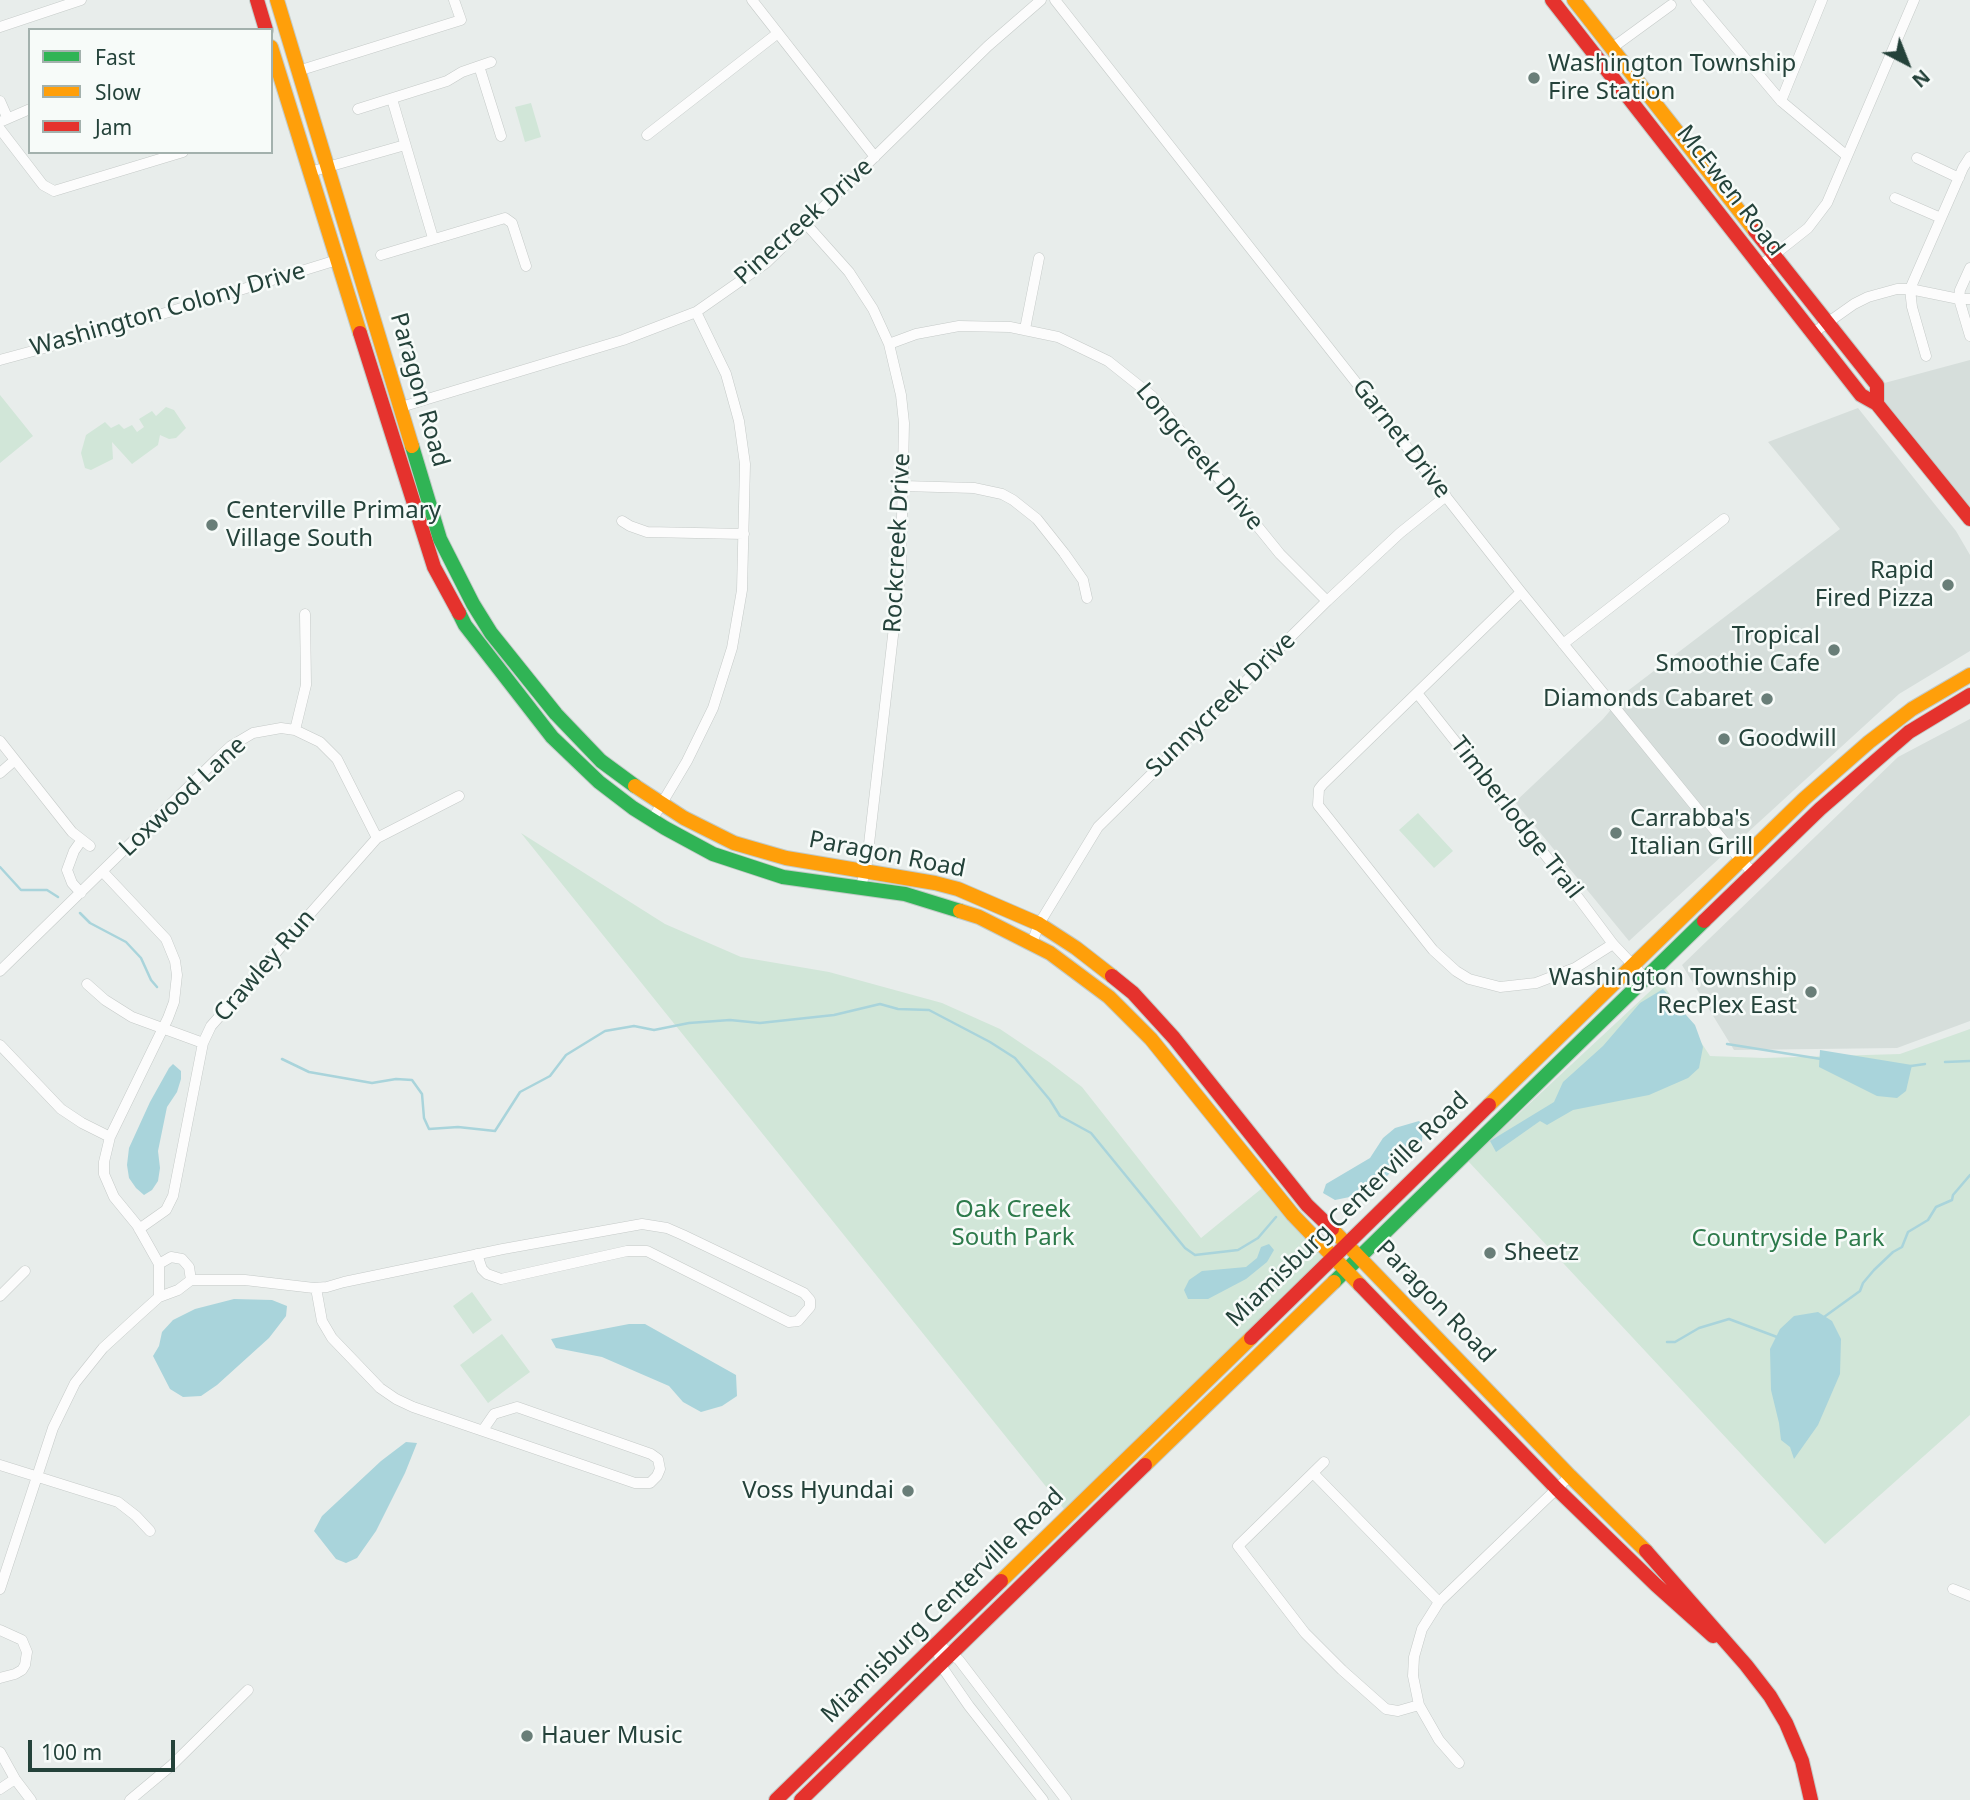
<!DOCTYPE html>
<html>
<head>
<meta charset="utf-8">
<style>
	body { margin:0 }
	#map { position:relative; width:1970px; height:1800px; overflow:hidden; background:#e8edeb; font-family:"Noto Sans",sans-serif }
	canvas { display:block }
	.legend { position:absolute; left:28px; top:28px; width:245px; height:126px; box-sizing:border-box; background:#f7fbf9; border:2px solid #a3b1ad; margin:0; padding:9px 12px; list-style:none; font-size:21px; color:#24423a }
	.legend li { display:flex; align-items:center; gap:14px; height:35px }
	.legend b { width:35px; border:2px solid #a3b1ad }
	.north { position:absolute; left:1872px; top:28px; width:70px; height:70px; -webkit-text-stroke:5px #f7fbf9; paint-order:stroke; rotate:138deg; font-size:19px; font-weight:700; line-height:28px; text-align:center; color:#24423a }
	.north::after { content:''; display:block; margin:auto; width:24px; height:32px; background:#24423a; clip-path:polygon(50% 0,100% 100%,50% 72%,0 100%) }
	.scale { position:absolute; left:28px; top:1740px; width:147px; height:32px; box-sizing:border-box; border:4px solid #24423a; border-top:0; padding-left:9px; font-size:21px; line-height:24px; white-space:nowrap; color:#24423a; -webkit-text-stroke:5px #f7fbf9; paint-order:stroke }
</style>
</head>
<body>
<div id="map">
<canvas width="1970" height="1800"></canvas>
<ul class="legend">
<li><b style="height:9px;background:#30b455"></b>Fast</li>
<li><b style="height:9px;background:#ff9f0a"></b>Slow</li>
<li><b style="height:9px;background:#e5322d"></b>Jam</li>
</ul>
<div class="north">N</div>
<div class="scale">100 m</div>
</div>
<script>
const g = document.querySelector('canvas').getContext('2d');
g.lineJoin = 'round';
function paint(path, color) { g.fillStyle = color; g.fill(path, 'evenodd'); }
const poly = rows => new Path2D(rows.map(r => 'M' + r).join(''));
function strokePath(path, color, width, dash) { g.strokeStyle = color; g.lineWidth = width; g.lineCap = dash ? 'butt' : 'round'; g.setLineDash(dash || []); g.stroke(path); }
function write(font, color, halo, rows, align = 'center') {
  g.font = font + ' "Noto Sans",sans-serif'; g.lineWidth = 5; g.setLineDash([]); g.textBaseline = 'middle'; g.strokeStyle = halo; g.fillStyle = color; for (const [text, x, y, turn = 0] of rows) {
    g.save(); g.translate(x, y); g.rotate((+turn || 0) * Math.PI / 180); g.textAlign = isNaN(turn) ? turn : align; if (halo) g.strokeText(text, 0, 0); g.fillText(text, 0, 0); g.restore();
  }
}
paint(poly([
	[1970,360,1970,519,1877,404,1877,385],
	[1858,408,1956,531,1970,555,1970,651,1899,694,1629,941,1515,802,1603,719,1625,693,1840,529,1768,442],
	[1970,719,1970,1021,1897,1048,1734,1050,1682,965,1898,757]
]), '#d6dedb');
paint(poly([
	[531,103,541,137,525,142,515,107],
	[0,395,33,436,0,463],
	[166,407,174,410,186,428,176,438,169,439,160,435,158,445,132,464,112,442,113,459,91,470,85,468,81,453,86,435,105,422,111,428,119,424,124,429,132,425,137,432,144,427,139,419,152,411,156,416],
	[1418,813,1453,851,1434,868,1399,830],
	[521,833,665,924,741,957,829,972,942,1003,1000,1029,1049,1062,1082,1087,1201,1238,1266,1185,1335,1257,1068,1514],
	[1661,981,1710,1056,1764,1058,1900,1054,1970,1029,1970,1415,1825,1544,1468,1161],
	[472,1292,492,1320,473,1334,453,1306],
	[502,1334,530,1372,488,1403,460,1365]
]), '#d1e6d8');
paint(poly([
	[1663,989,1695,1025,1703,1047,1699,1068,1688,1078,1649,1095,1573,1110,1547,1125,1540,1121,1496,1152,1490,1141,1554,1102,1563,1082,1603,1046,1640,1003],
	[1820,1050,1912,1065,1906,1091,1897,1098,1877,1096,1819,1067],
	[173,1064,181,1071,181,1079,177,1092,167,1107,158,1151,160,1168,158,1181,152,1190,144,1195,136,1188,129,1178,127,1165,129,1148,150,1102,169,1068],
	[1419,1121,1423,1125,1422,1141,1385,1178,1374,1192,1335,1200,1323,1193,1326,1184,1370,1158,1383,1138,1395,1128],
	[1269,1244,1274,1250,1267,1262,1246,1279,1208,1299,1188,1299,1184,1290,1189,1280,1202,1271,1246,1267,1257,1258,1261,1247],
	[234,1299,272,1300,287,1306,286,1316,269,1338,217,1385,201,1396,183,1397,170,1389,153,1356,159,1346,162,1332,173,1320,195,1309],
	[1818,1312,1832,1321,1841,1339,1840,1374,1818,1425,1794,1459,1790,1447,1781,1440,1779,1423,1771,1390,1770,1349,1780,1329,1794,1316],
	[629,1324,645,1324,736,1375,737,1396,722,1406,701,1412,683,1402,669,1386,602,1357,556,1348,551,1339],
	[406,1442,417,1443,405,1473,376,1531,357,1558,346,1563,336,1559,314,1531,322,1516,381,1461]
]), '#a9d4db');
strokePath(poly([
	[0,867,21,890,47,890,58,897],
	[80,913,90,923,126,942,141,958,151,980,157,987],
	[1727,1044,1821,1059],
	[282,1059,309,1072,372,1083,396,1079,412,1080,422,1094,424,1118,429,1129,458,1127,495,1131,520,1092,550,1076,566,1055,605,1031,634,1026,654,1030,689,1023,730,1020,760,1023,834,1015,880,1004,898,1009,929,1010,990,1042,1015,1058,1050,1100,1060,1116,1091,1133,1185,1248,1195,1255,1238,1250,1258,1238,1276,1217],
	[1945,1062,1970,1061],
	[1911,1066,1925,1064],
	[1824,1317,1860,1291,1863,1283,1874,1270,1893,1252,1902,1247,1908,1232,1928,1220,1936,1207,1952,1200,1953,1195,1970,1175],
	[1667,1342,1675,1342,1699,1328,1729,1319,1777,1337]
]), '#a9d4db', 2.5);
const street = poly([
	[752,0,875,157],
	[1055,0,1521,592,1726,844,1753,873],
	[1696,0,1781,101,1847,156],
	[0,27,81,0],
	[1612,48,1671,5],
	[479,66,501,136],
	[298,71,461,20,454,0],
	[392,99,433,238],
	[0,101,7,117],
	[1781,101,1822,0],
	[358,109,447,81,462,72,491,62],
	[0,122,30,109],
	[0,129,43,185,54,191,183,152],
	[647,135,778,33],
	[1917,158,1959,178],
	[310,172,405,145],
	[1895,198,1941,218],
	[807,225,849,272,873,309,889,344,901,395,904,423,901,566,866,870,860,888],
	[381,255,505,218,512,223,526,266],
	[1760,266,1808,228,1827,203,1914,0],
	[1970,268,1960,290,1959,299,1970,299],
	[1025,329,1039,258],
	[1813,333,1854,304,1868,297,1897,289,1910,289,1959,299,1970,336],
	[889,344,916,334,959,326,1010,327,1058,337,1108,361,1152,396,1280,554,1327,601],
	[1926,356,1912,307,1910,289,1963,168,1970,157],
	[0,360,107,331,337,260],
	[401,407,623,340,696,312,766,263,988,46,1041,0],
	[903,486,974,488,1002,494,1013,500,1037,519,1064,553,1083,580,1087,598],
	[622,521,630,526,647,532,744,534],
	[1521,592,1323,784,1319,789,1318,805,1433,950,1456,971,1469,979,1500,987,1536,983,1575,968,1613,944],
	[1563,644,1724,519],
	[1417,693,1565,880,1613,944,1646,979],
	[295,730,306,685,305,614],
	[0,741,72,832,90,846],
	[0,773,15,760],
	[652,820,687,761,713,708,732,648,742,590,745,464,739,421,726,374,696,312],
	[81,841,74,851,67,870,72,883,81,893],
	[103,872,166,939,175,961,177,975,174,1002,168,1018,110,1137,104,1162,104,1174,114,1197,137,1225,159,1264],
	[1032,943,1039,924,1098,827,1327,601,1400,533,1446,496],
	[0,971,219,757,231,746,253,733,281,728,295,730,320,742,337,759,377,838],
	[87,984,105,1000,132,1017,203,1043],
	[0,1045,61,1109,82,1123,110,1137],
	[139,1229,166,1210,173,1196,203,1043,211,1026,377,838,459,796],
	[191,1280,245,1280,314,1288,327,1287,344,1282,503,1249,642,1224,667,1228,683,1235,804,1293,810,1300,810,1307,798,1321,789,1322,647,1251,627,1251,501,1279,487,1274,482,1269,477,1254],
	[316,1288,322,1321,332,1338,380,1388,396,1399,413,1407,635,1483,650,1483,657,1476,660,1469,658,1459,651,1454,517,1407,494,1414,483,1430],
	[0,1296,25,1271],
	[1324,1462,1238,1546,1305,1633,1342,1670,1386,1709,1398,1711,1419,1705],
	[0,1465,118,1502,136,1516,150,1531],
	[1313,1473,1439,1602],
	[0,1589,53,1428,75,1383,103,1348,139,1315,159,1297,178,1290,191,1280,189,1267,182,1259,171,1257,159,1264,159,1297],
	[1953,1589,1970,1596],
	[0,1630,22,1640,27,1652,25,1665,22,1670,15,1674,0,1678],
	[938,1644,959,1660,1066,1800],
	[938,1644,940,1664,969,1706,1043,1800],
	[0,1752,15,1779,31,1800],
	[1459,1763,1439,1740,1419,1705,1413,1676,1414,1657,1422,1629,1439,1602,1570,1476],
	[0,1789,15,1779],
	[130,1800,172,1765,248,1690]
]);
const fast = poly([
	[412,446,440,539,473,604,491,633,556,714,601,761,635,786],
	[459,613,465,625,552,737,599,782,633,808,665,828,713,854,783,877,905,894,960,911],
	[1334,1282,1704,921]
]);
const slow = poly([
	[277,0,412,446],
	[1574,0,1755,231],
	[271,47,360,333],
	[635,786,684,818,734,843,786,858,935,883,958,889,1039,924,1076,948,1112,976],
	[960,911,979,917,1050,953,1109,997,1151,1039,1293,1215,1360,1285],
	[1489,1105,1804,799,1869,742,1912,709,1970,675],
	[1332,1229,1570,1476,1646,1551],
	[1145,1465,1334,1282],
	[1001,1581,1251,1338]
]);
const jam = poly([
	[257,0,266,30],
	[1552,0,1861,395,1877,404,1970,519],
	[1755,231,1877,385,1877,404],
	[360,333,434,567,459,613],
	[1704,921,1820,809,1909,732,1970,695],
	[1112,976,1133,993,1174,1038,1307,1205,1332,1229],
	[1360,1285,1557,1489,1656,1585,1713,1636],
	[1251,1338,1489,1105],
	[1646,1551,1746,1665,1770,1696,1786,1723,1802,1761,1811,1800],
	[776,1800,1001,1581],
	[801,1800,1145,1465]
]);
strokePath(street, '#c5cac8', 11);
strokePath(fast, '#c3cbc8', 16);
strokePath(slow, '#c3cbc8', 16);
strokePath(jam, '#c3cbc8', 16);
strokePath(street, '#fcfcfc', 10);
strokePath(fast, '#30b455', 14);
strokePath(slow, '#ff9f0a', 14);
strokePath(jam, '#e5322d', 14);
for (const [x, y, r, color] of [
	[1534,78,7,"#697e78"],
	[212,525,7,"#697e78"],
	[1948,585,7,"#697e78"],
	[1834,650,7,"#697e78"],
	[1767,699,7,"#697e78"],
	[1724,739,7,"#697e78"],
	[1616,833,7,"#697e78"],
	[1811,992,7,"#697e78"],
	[1490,1253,7,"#697e78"],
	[908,1491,7,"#697e78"],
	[527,1736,7,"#697e78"]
]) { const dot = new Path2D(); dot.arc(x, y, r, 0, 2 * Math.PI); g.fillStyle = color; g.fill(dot); strokePath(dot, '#f7fbf9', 2.5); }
write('24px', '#24423a', '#f7fbf9', [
	["Washington Township",1548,64],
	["Fire Station",1548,92],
	["Centerville Primary",226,511],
	["Village South",226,539],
	["Rapid",1934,571,"right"],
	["Fired Pizza",1934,599,"right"],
	["Tropical",1820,636,"right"],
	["Smoothie Cafe",1820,664,"right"],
	["Diamonds Cabaret",1753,699,"right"],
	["Goodwill",1738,739],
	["Carrabba's",1630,819],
	["Italian Grill",1630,847],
	["Washington Township",1797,978,"right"],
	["RecPlex East",1797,1006,"right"],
	["Sheetz",1504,1253],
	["Voss Hyundai",894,1491,"right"],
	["Hauer Music",541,1736]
], 'left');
write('24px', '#24423a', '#f7fbf9', [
	["McEwen Road",1730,191,52],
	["Pinecreek Drive",804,222,-42],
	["Washington Colony Drive",168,310,-16],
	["Paragon Road",419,390,74],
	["Garnet Drive",1401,439,52],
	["Longcreek Drive",1199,457,50],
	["Rockcreek Drive",898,543,-87],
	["Sunnycreek Drive",1221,705,-44],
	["Loxwood Lane",183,797,-43],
	["Timberlodge Trail",1516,818,52],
	["Paragon Road",887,855,11],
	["Crawley Run",265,966,-49],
	["Miamisburg Centerville Road",1348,1210,-44],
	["Paragon Road",1435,1302,46],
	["Miamisburg Centerville Road",943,1606,-44]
]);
write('24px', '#2d7a4b', '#f7fbf9', [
	["Oak Creek",1013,1210],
	["South Park",1013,1238],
	["Countryside Park",1788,1239]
]);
</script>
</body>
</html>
